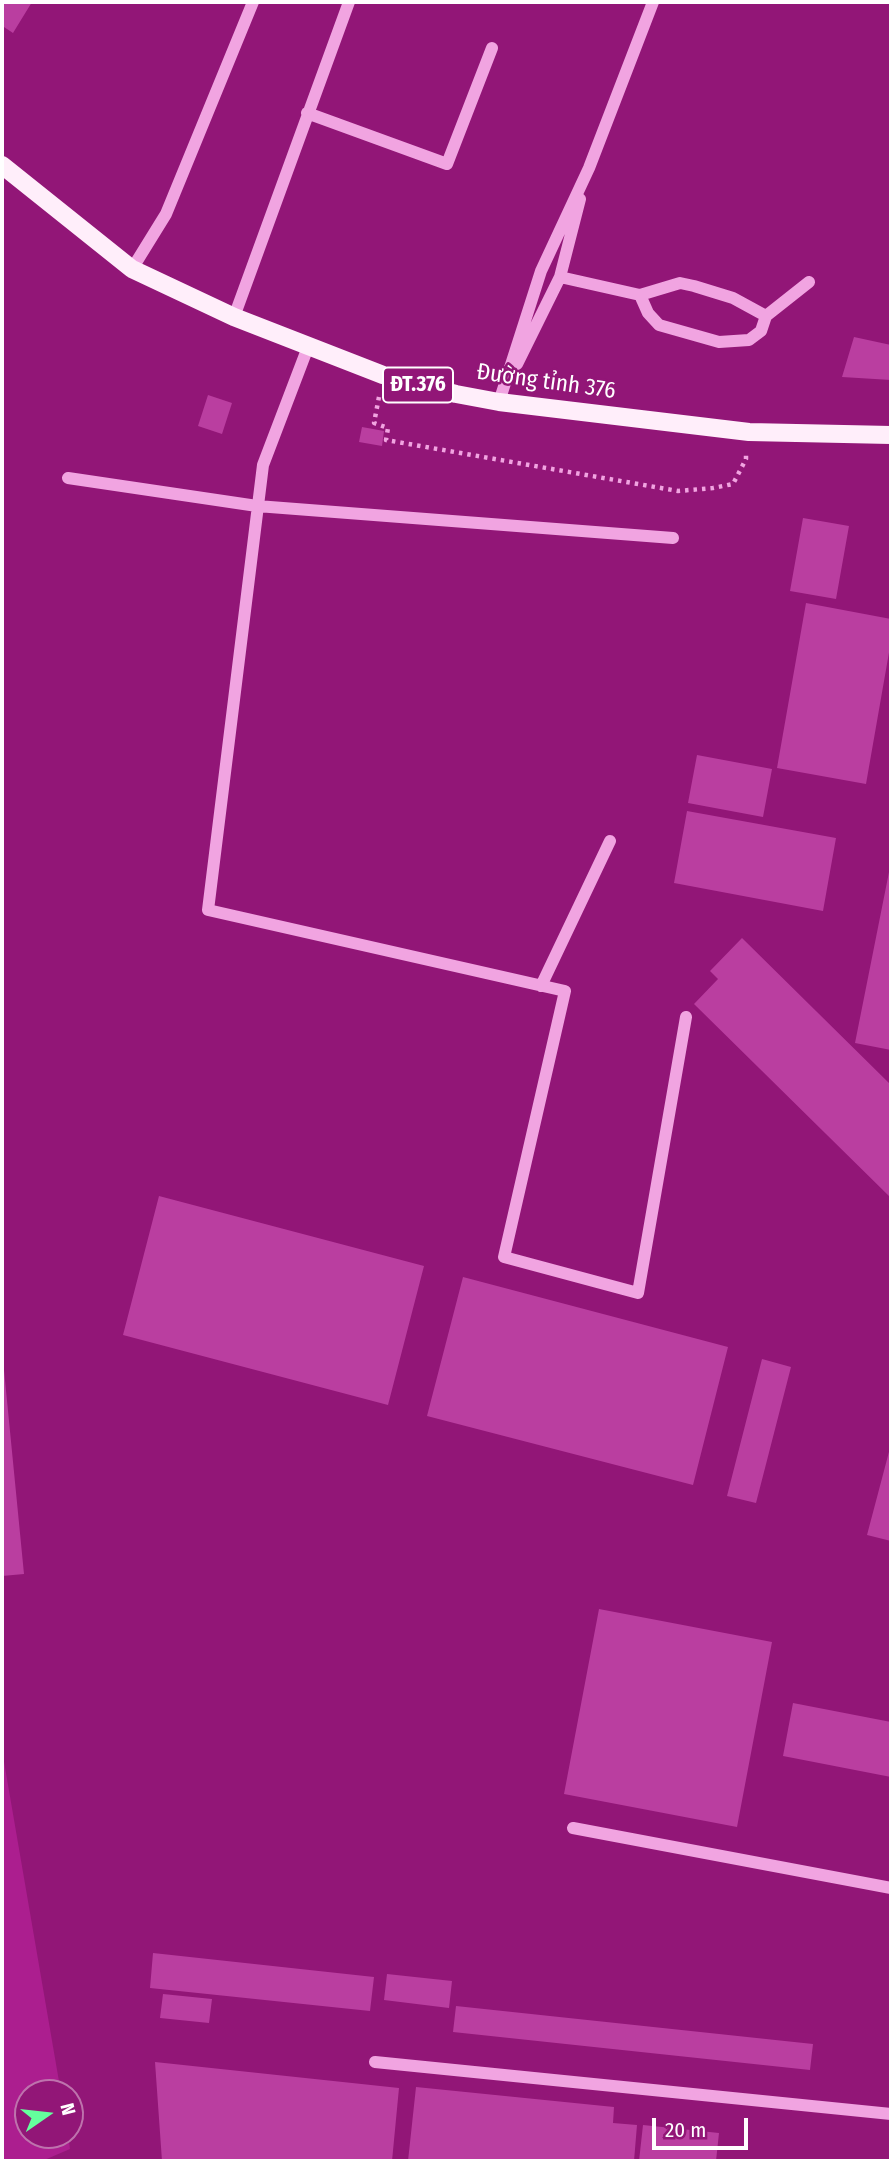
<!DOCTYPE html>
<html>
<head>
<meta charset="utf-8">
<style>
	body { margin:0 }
	#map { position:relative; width:893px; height:2163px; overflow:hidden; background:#921677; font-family:"Fira Sans Condensed",sans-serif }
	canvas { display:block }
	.frame { position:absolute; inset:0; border:4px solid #fff; pointer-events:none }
	.north { position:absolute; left:14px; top:2079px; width:70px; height:70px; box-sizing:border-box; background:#921677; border:2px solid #be73ad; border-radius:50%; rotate:76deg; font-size:19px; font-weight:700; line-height:28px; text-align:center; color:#fff }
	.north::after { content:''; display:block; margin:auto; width:24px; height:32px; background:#64ff9d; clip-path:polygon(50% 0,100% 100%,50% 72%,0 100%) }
	.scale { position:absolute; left:652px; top:2118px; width:96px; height:32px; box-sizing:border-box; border:4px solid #fff; border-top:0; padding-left:9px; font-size:21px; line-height:24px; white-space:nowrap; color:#fff; -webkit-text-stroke:5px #921677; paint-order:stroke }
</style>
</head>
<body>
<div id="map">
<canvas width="893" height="2163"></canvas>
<div class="frame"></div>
<div class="north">N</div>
<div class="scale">20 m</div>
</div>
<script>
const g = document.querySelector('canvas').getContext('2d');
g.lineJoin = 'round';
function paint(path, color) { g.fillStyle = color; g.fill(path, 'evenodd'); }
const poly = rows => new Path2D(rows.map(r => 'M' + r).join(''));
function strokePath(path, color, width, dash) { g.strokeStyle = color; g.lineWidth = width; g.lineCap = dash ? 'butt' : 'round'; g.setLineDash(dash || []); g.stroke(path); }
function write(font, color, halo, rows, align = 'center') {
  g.font = font + ' "Fira Sans Condensed",sans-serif'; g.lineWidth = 5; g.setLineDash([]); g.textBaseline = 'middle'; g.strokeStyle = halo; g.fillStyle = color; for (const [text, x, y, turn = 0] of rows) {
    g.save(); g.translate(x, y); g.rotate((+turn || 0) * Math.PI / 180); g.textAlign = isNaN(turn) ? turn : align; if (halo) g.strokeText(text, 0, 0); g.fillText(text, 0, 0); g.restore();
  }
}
paint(poly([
	[2,1750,61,2093,28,2093,28,2135,68,2135,70,2149,42,2161,2,2161]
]), '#ac1e8f');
paint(poly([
	[2,2,32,2,13,33,4,27,2,30],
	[854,337,891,345,891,380,842,377],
	[208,395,232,403,222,434,198,426],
	[362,427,384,431,382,446,359,442],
	[803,518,849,526,836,599,790,591],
	[806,603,891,619,891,641,866,784,777,768],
	[697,755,772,769,763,817,688,803],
	[687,811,836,838,823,911,674,883],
	[890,867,891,867,891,1050,855,1043],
	[742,938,891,1085,891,1198,694,1004,718,979,710,971],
	[159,1196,424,1266,388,1405,123,1335],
	[463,1277,728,1347,693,1485,427,1416],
	[762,1359,791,1367,756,1503,727,1496],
	[2,1370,4,1370,24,1574,2,1576],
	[890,1448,891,1449,891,1541,867,1535],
	[599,1609,772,1642,737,1827,564,1794],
	[793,1703,891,1722,891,1777,783,1756],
	[153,1953,374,1977,370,2011,150,1988],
	[387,1974,452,1981,449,2008,384,2000],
	[163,1994,212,1999,209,2023,160,2018],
	[456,2006,813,2044,810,2070,453,2032],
	[155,2062,399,2088,392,2161,162,2161],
	[416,2087,614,2107,613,2123,637,2125,634,2161,408,2161],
	[643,2125,719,2133,716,2161,639,2161]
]), '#ba3ea0');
strokePath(poly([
	[379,397,374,423,388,428,386,440,678,491,713,488,733,484,746,459,746,454]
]), '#f1a4e1', 4.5, [3.5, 5]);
strokePath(poly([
	[307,113,447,164,492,48],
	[132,269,166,214,253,2],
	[560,277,640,295,648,313,659,325,719,342,749,340,761,331,766,316,809,282],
	[640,295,680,283,694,286,733,298,766,316],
	[234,317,349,2],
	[308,347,263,465,208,910,565,991,504,1257,638,1293,686,1017],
	[517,364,560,277,580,199],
	[499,402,541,271,589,168,653,2],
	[68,478,257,506,673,538],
	[541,986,610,841],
	[573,1828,891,1888],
	[375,2062,891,2114]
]), '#f1a4e1', 12);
strokePath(poly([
	[2,165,132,269,234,317,383,375,456,394,499,402,749,432,891,435]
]), '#ffeefa', 18);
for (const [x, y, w] of [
	[418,385,70]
]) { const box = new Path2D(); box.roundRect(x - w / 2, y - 17.5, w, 35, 5); g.fillStyle = '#921677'; g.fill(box); strokePath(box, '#fff', 2); }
write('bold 21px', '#fff', null, [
	["ĐT.376",418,385]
]);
write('23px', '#fff', '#921677', [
	["Đường tỉnh 376",546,382,8]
]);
</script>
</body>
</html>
